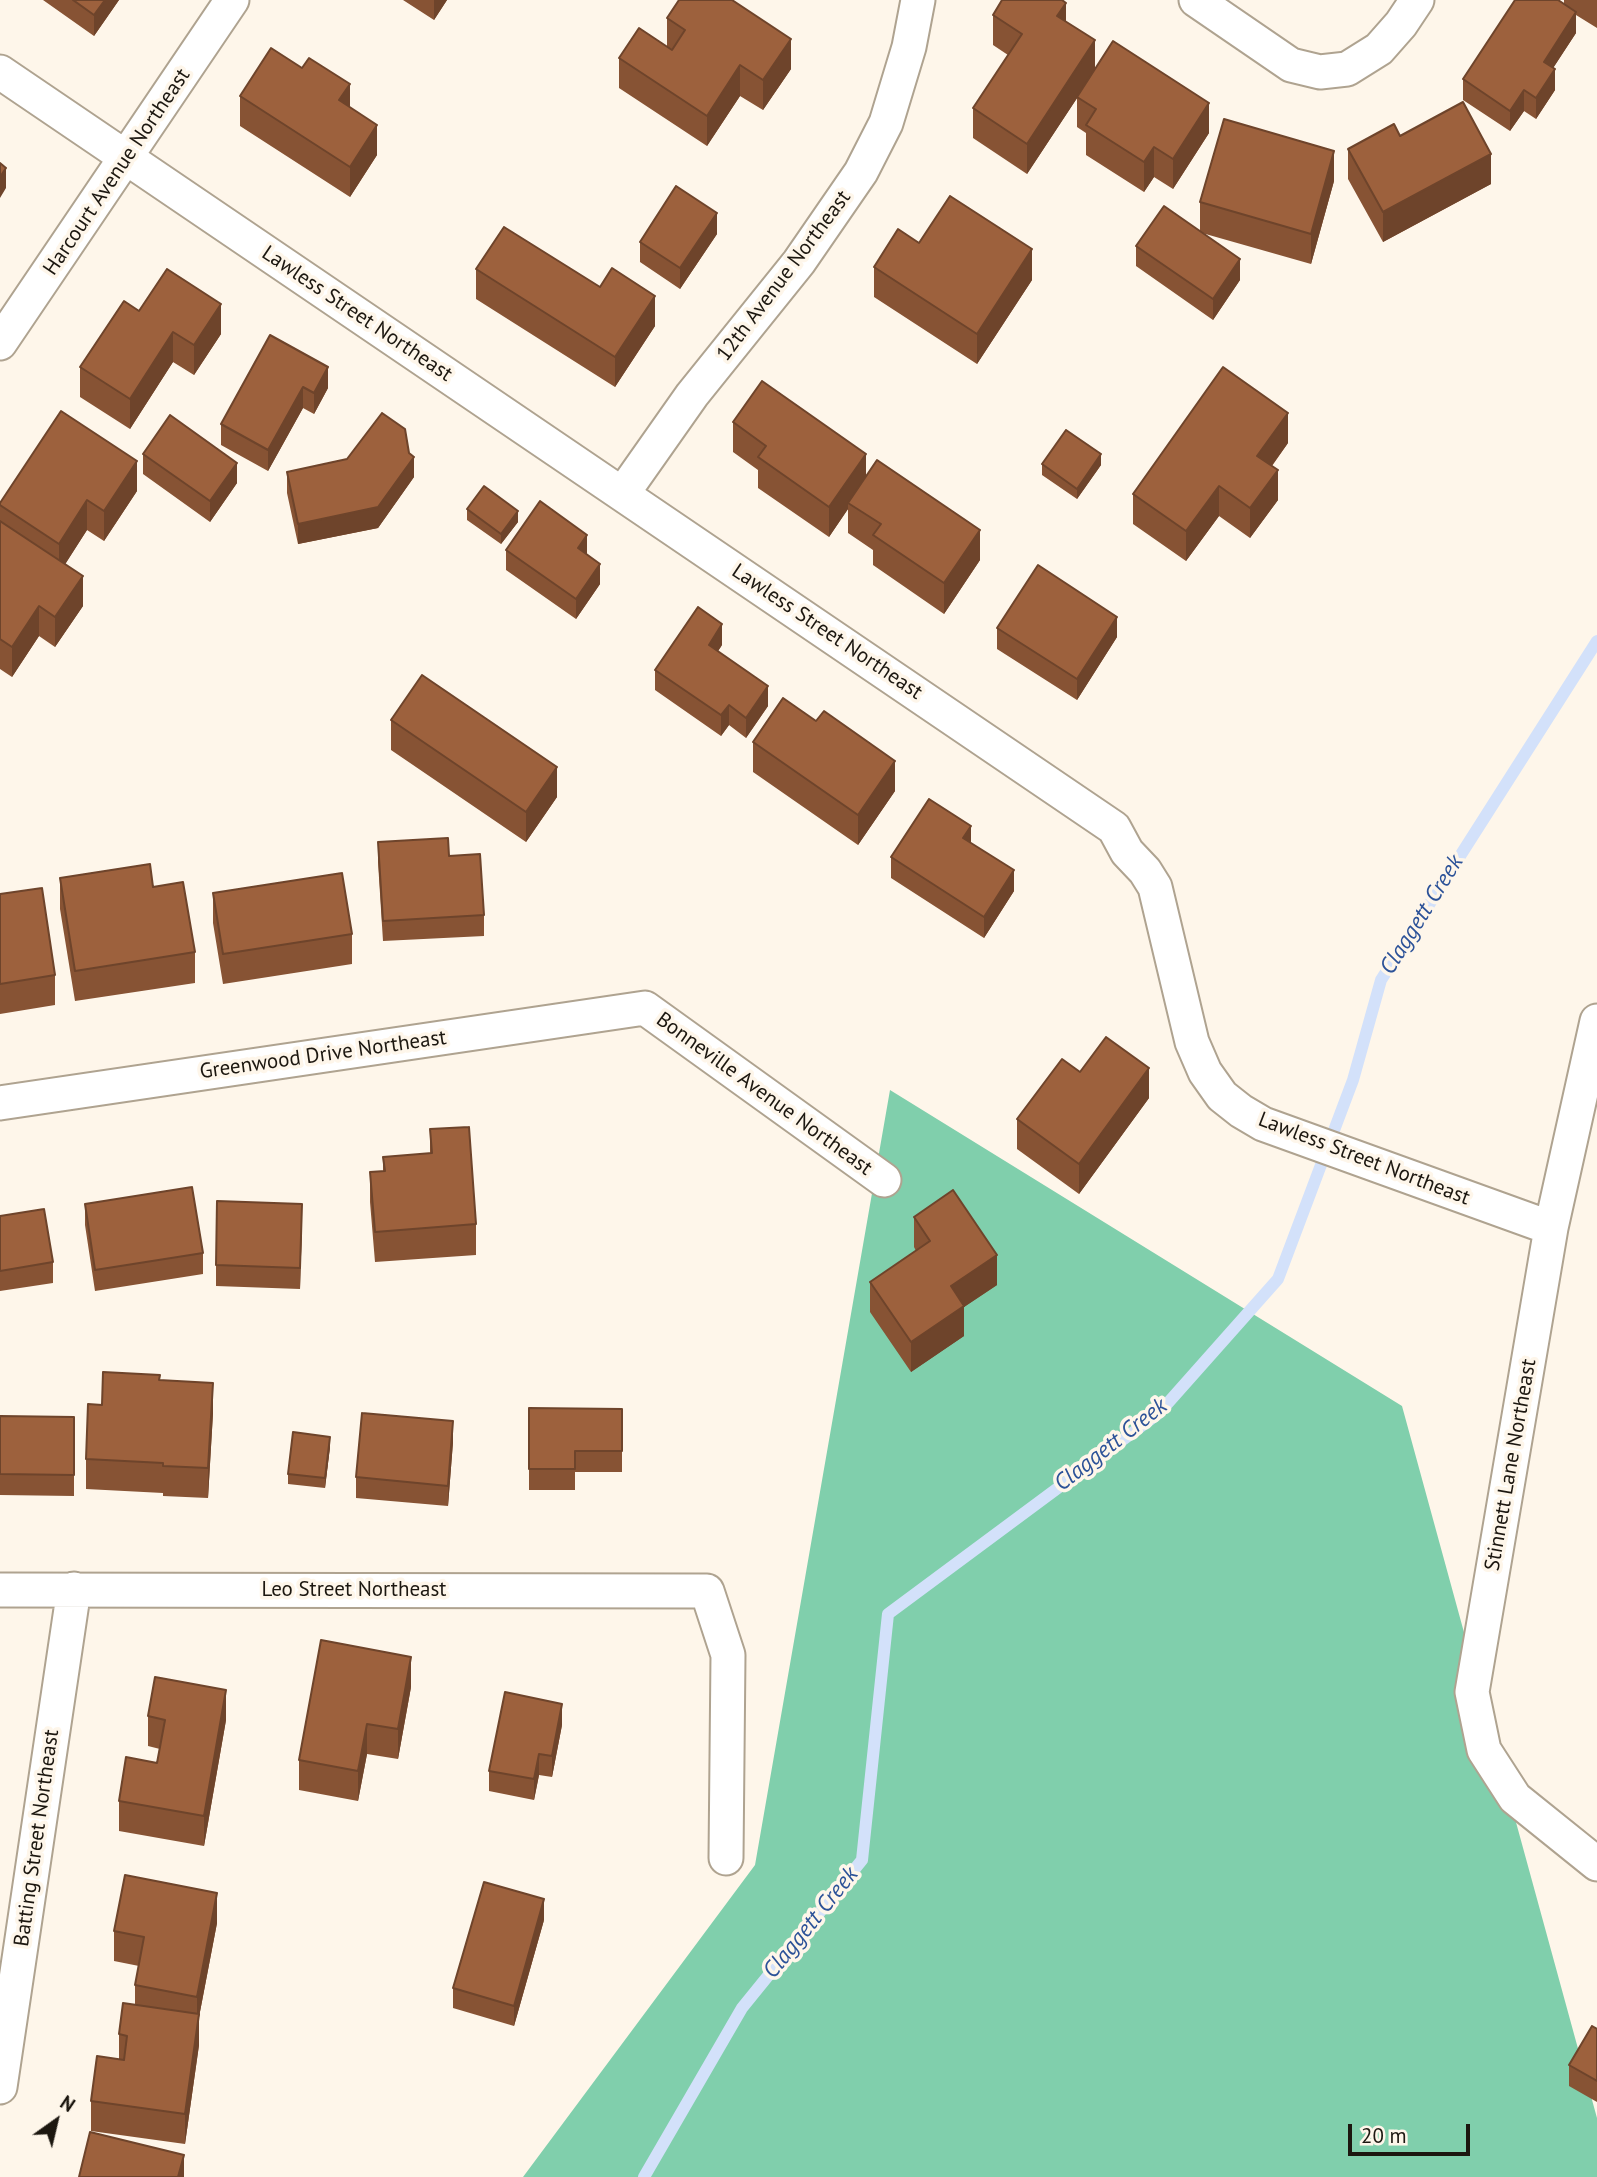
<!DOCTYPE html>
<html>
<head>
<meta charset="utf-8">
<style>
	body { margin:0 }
	#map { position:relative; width:1597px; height:2177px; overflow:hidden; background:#fef6ea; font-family:"PT Sans",sans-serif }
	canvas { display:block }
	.north { position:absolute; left:21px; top:2086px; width:70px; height:70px; -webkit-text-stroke:5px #fef6ea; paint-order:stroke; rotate:34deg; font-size:19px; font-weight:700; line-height:28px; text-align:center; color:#1c1710 }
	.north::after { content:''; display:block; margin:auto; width:24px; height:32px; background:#1c1710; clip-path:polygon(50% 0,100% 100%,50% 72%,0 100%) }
	.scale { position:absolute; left:1348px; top:2124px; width:122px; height:32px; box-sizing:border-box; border:4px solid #1c1710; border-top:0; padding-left:9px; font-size:21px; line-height:24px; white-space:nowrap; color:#1c1710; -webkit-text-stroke:5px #fef6ea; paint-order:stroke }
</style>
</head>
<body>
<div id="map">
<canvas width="1597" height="2177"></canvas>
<div class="north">N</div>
<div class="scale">20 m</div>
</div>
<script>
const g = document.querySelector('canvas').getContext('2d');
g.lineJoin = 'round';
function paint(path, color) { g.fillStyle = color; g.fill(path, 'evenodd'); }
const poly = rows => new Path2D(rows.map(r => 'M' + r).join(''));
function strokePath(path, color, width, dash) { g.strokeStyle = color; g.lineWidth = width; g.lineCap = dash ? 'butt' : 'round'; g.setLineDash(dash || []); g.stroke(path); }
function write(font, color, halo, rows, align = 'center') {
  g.font = font + ' "PT Sans",sans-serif'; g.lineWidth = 7; g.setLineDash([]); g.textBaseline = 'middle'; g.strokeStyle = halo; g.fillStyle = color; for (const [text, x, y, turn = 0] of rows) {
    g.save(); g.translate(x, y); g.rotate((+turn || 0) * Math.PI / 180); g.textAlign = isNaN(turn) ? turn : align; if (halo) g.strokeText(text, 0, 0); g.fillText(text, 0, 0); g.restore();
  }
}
paint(poly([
	[890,1090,1402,1406,1597,2118,1597,2177,523,2177,755,1865]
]), '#80cfac');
strokePath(poly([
	[644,2177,742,2008,862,1860,888,1614,1159,1413,1278,1279,1353,1080,1381,980,1597,641]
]), '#d3e1fa', 12);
const minor = poly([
	[1196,0,1291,65,1320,72,1347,69,1379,49,1401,24,1417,0],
	[0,72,1114,828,1127,852,1145,871,1155,887,1192,1042,1205,1072,1222,1096,1241,1111,1263,1124,1551,1228],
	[0,343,232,0],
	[623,493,692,395,799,262,861,172,886,123,909,47,918,0],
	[1597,1021,1551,1228,1472,1692,1484,1750,1515,1798,1597,1864],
	[0,1103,645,1008,884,1180],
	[0,1590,707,1591,728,1655,726,1858],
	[0,2087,74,1589]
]);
strokePath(minor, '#afa390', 37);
strokePath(minor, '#fff', 33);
paint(poly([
	[43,0,119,0,94,36],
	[403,0,447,0,434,20],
	[1564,0,1597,0,1597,28,1576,15,1576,33,1553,68,1555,90,1536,119,1524,111,1510,131,1463,100,1463,79,1564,4],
	[993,15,1066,21,1095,68,1209,133,1173,189,1154,177,1144,192,1086,155,1086,133,1077,127,1077,98,1027,174,973,138,973,108,1008,55,993,45],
	[667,18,791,69,763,110,740,96,707,146,619,88,619,58,667,47],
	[240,96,350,107,377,155,350,197,240,126],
	[1400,136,1491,184,1383,242,1348,179,1348,149],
	[1334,181,1311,264,1202,233,1240,280,1213,320,1136,266,1136,246,1200,231,1200,202],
	[717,234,680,289,640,262,640,242],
	[874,267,1032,280,977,364,874,297],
	[476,269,655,326,615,387,476,299],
	[139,311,221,334,194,375,173,362,130,429,80,397,80,367],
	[270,335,328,388,314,414,303,408,268,471,221,445,221,424],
	[733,422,866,477,980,560,944,614,873,565,873,550,848,533,848,509,829,537,758,488,758,470,733,452],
	[1288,443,1272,466,1278,500,1250,538,1219,516,1186,561,1133,524,1133,494],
	[143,454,237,483,210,522,143,474],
	[347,459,414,477,378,528,298,544,287,493,287,472],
	[1042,464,1101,465,1077,499,1042,475],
	[137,491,104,541,87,530,65,564,83,606,55,647,39,636,12,677,0,669,0,503],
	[467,509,518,522,501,544,467,520],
	[506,550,587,555,600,584,576,619,506,570],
	[997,628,1117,637,1077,700,997,649],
	[722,645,718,651,768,706,746,738,729,725,721,736,655,690,655,670],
	[391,720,557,797,526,842,391,750],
	[753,742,895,791,858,845,753,772],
	[378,842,449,856,484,915,484,936,383,941,378,862],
	[971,843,1014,891,984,938,891,878,891,857],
	[60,878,153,887,195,952,195,983,75,1001,60,909],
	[213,893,352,934,352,964,223,984,213,923],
	[0,894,55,975,55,1005,0,1014],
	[1080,1072,1149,1098,1079,1194,1017,1149,1017,1119],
	[430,1129,476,1224,476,1255,375,1262,370,1202,370,1172,383,1171,383,1157,430,1154],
	[85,1204,203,1253,203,1274,95,1291,85,1225],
	[0,1216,53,1262,53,1283,0,1291],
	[914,1217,997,1285,964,1307,964,1336,911,1372,870,1312,870,1282,916,1251,914,1247],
	[302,1224,300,1289,216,1286,216,1265],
	[160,1380,213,1413,208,1498,163,1496,163,1493,86,1489,86,1459,102,1405],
	[529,1408,622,1409,622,1472,575,1472,575,1490,529,1490],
	[0,1416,74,1417,74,1496,0,1495],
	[453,1442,448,1506,356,1498,356,1477],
	[330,1447,325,1488,288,1484,288,1474],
	[411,1687,398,1759,367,1754,358,1801,299,1790,299,1760],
	[148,1716,226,1720,204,1846,119,1831,119,1801,157,1763,160,1749,148,1746],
	[562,1725,552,1777,539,1775,534,1800,489,1791,489,1771],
	[544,1920,514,2026,453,2008,453,1988],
	[217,1923,199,2017,199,2045,185,2144,91,2131,91,2101,119,2059,119,2034,135,2005,135,1985,139,1966,114,1961,114,1931],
	[1597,2029,1597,2102,1569,2086,1569,2065]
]), '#875334');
paint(poly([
	[105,0,119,0,94,36,94,15],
	[434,0,447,0,434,20],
	[1066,3,1066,33,1057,16],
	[1576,12,1576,33,1544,82,1544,62],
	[791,39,791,69,763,110,763,80],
	[1095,40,1095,71,1027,174,1027,144],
	[740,65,740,96,707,146,707,116],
	[1555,69,1555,90,1536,119,1536,98],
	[350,84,350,114,339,100],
	[1524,90,1524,111,1510,131,1510,111],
	[1209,103,1209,133,1173,189,1173,159],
	[377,125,377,155,350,197,350,167],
	[1154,147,1154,177,1144,192,1144,162],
	[1334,151,1334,181,1311,264,1311,234],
	[1491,154,1491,184,1383,242,1383,212],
	[6,168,6,188,0,198,0,177],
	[717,213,717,234,680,289,680,268],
	[1032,249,1032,280,977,364,977,334],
	[1240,259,1240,280,1213,320,1213,299],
	[655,296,655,326,615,387,615,357],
	[221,304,221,334,194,375,194,345],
	[173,332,173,362,130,429,130,399],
	[328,367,328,388,314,414,314,393],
	[303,387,303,408,268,471,268,450],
	[1288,413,1288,443,1257,486,1257,456],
	[866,454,866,484,848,503,848,509,829,537,829,507],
	[1101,454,1101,465,1077,499,1077,489],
	[414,457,414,477,378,528,298,544,298,524],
	[137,461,137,491,104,541,104,511],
	[237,463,237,483,210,522,210,501],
	[1278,470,1278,500,1250,538,1250,508],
	[1219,486,1219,516,1186,561,1186,531],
	[87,500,87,530,59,574,59,544],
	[518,511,518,522,501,544,501,534],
	[980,530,980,560,944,614,944,583],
	[587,535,587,555,578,548],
	[600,564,600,584,576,619,576,599],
	[83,576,83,606,55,647,55,617],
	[39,606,39,636,12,677,12,647],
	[1117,617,1117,637,1077,700,1077,679],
	[722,624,722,645,709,665,709,645],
	[768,686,768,706,746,738,746,718],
	[729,705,729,725,721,736,721,715],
	[895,761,895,791,858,845,858,815],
	[557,767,557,797,526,842,526,812],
	[971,826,971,847,963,838],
	[1014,870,1014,891,984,938,984,917],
	[1149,1068,1149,1098,1079,1194,1079,1164],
	[302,1204,302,1224,300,1289,300,1268],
	[997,1255,997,1285,964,1307,964,1336,911,1372,911,1342,951,1286],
	[213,1383,213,1413,208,1498,208,1468],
	[453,1421,453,1442,448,1506,448,1486],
	[330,1437,330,1447,325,1488,325,1478],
	[411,1657,411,1687,398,1759,398,1729],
	[226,1690,226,1720,204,1846,204,1816],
	[562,1704,562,1725,552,1777,552,1756],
	[367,1724,367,1754,358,1801,358,1771],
	[539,1754,539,1775,534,1800,534,1779],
	[217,1893,217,1923,199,2017,199,2045,185,2144,185,2114,197,2028,197,1997],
	[544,1899,544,1920,514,2026,514,2006],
	[184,2155,184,2177,178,2177]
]), '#6e442b');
const building = poly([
	[73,0,105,0,94,15,73,0],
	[679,0,732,0,791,39,763,80,740,65,707,116,619,58,639,28,672,50,685,30,667,18,679,0],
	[1002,0,1062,0,1066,3,1057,16,1095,40,1027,144,973,108,1022,34,993,15,1002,0],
	[1515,0,1558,0,1576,12,1544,62,1555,69,1536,98,1524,90,1510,111,1463,79,1515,0],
	[1113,41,1209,103,1173,159,1154,147,1144,162,1086,125,1096,109,1077,97,1113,41],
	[271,48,302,68,309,58,350,84,339,100,377,125,350,167,240,96,271,48],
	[1463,102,1491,154,1383,212,1348,149,1394,124,1400,136,1463,102],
	[1224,119,1334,151,1311,234,1200,202,1224,119],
	[0,163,6,168,0,177,0,163],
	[676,186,717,213,680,268,640,242,676,186],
	[950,196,1032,249,977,334,874,267,898,229,919,243,950,196],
	[1164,206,1240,259,1213,299,1136,246,1164,206],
	[504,227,600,287,612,268,655,296,615,357,476,269,504,227],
	[167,269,221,304,194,345,173,332,130,399,80,367,124,301,139,311,167,269],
	[270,335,328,367,314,393,303,387,268,450,221,424,270,335],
	[1223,367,1288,413,1257,456,1278,470,1250,508,1219,486,1186,531,1133,494,1223,367],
	[762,381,866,454,829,507,758,457,766,446,733,422,762,381],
	[61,411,137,461,104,511,87,500,59,544,0,505,0,503,61,411],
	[382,413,405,429,409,453,414,457,378,507,298,524,287,472,347,459,382,413],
	[170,415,237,463,210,501,143,454,170,415],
	[1066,430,1101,454,1077,489,1042,464,1066,430],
	[877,460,980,530,944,583,873,535,881,524,848,503,877,460],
	[484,486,518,511,501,534,467,509,484,486],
	[540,501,587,535,578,548,600,564,576,599,506,550,540,501],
	[0,521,83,576,55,617,39,606,12,647,0,639,0,521],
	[1038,565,1117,617,1077,679,997,628,1038,565],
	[698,607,722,624,709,645,768,686,746,718,729,705,721,715,655,670,698,607],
	[422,675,557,767,526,812,391,720,422,675],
	[783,698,816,721,824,711,895,761,858,815,753,742,783,698],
	[929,799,971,826,963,838,1014,870,984,917,891,857,929,799],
	[448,838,449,856,480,854,484,915,383,921,378,842,448,838],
	[150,864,153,887,183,882,195,952,75,971,60,878,150,864],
	[342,873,352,934,223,954,213,893,342,873],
	[42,888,55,975,0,984,0,894,42,888],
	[1106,1037,1149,1068,1079,1164,1017,1119,1062,1059,1080,1072,1106,1037],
	[469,1127,476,1224,375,1232,370,1172,385,1171,383,1157,432,1153,430,1129,469,1127],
	[192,1187,203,1253,95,1270,85,1204,192,1187],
	[953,1190,997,1255,951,1286,964,1306,911,1342,870,1282,930,1241,914,1217,953,1190],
	[217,1201,302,1204,300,1268,216,1265,217,1201],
	[44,1209,53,1262,0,1271,0,1216,44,1209],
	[103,1372,160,1375,159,1380,213,1383,208,1468,163,1466,163,1463,86,1459,88,1404,102,1405,103,1372],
	[529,1408,622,1409,622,1451,575,1451,575,1469,529,1469,529,1408],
	[362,1413,453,1421,448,1486,356,1477,362,1413],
	[0,1416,74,1417,74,1475,0,1474,0,1416],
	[293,1432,330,1437,325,1478,288,1474,293,1432],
	[321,1640,411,1657,398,1729,367,1724,358,1771,299,1760,321,1640],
	[155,1677,226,1690,204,1816,119,1801,126,1757,157,1763,165,1720,148,1716,155,1677],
	[505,1692,562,1704,552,1756,539,1754,534,1779,489,1771,505,1692],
	[125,1875,217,1893,197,1997,135,1985,144,1937,114,1931,125,1875],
	[484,1882,544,1899,514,2006,453,1988,484,1882],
	[123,2003,199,2014,185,2114,91,2101,97,2056,124,2060,127,2036,119,2034,123,2003],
	[1592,2026,1597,2029,1597,2081,1569,2065,1592,2026],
	[90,2132,184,2155,178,2177,79,2177,90,2132]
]);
paint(building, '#9d613d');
strokePath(building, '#6e442b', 2);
write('21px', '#1c1710', '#fef6ea', [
	["Harcourt Avenue Northeast",117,172,-56],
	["12th Avenue Northeast",784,276,-53],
	["Lawless Street Northeast",357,314,34],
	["Lawless Street Northeast",827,632,34],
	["Greenwood Drive Northeast",323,1055,-8],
	["Bonneville Avenue Northeast",764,1094,36],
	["Lawless Street Northeast",1364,1159,21],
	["Stinnett Lane Northeast",1511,1465,-80],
	["Leo Street Northeast",354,1590],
	["Batting Street Northeast",37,1838,-82]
]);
write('italic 23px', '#2c5298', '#fef6ea', [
	["Claggett Creek",1422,915,-58],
	["Claggett Creek",1111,1445,-38],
	["Claggett Creek",811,1923,-51]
]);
</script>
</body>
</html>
